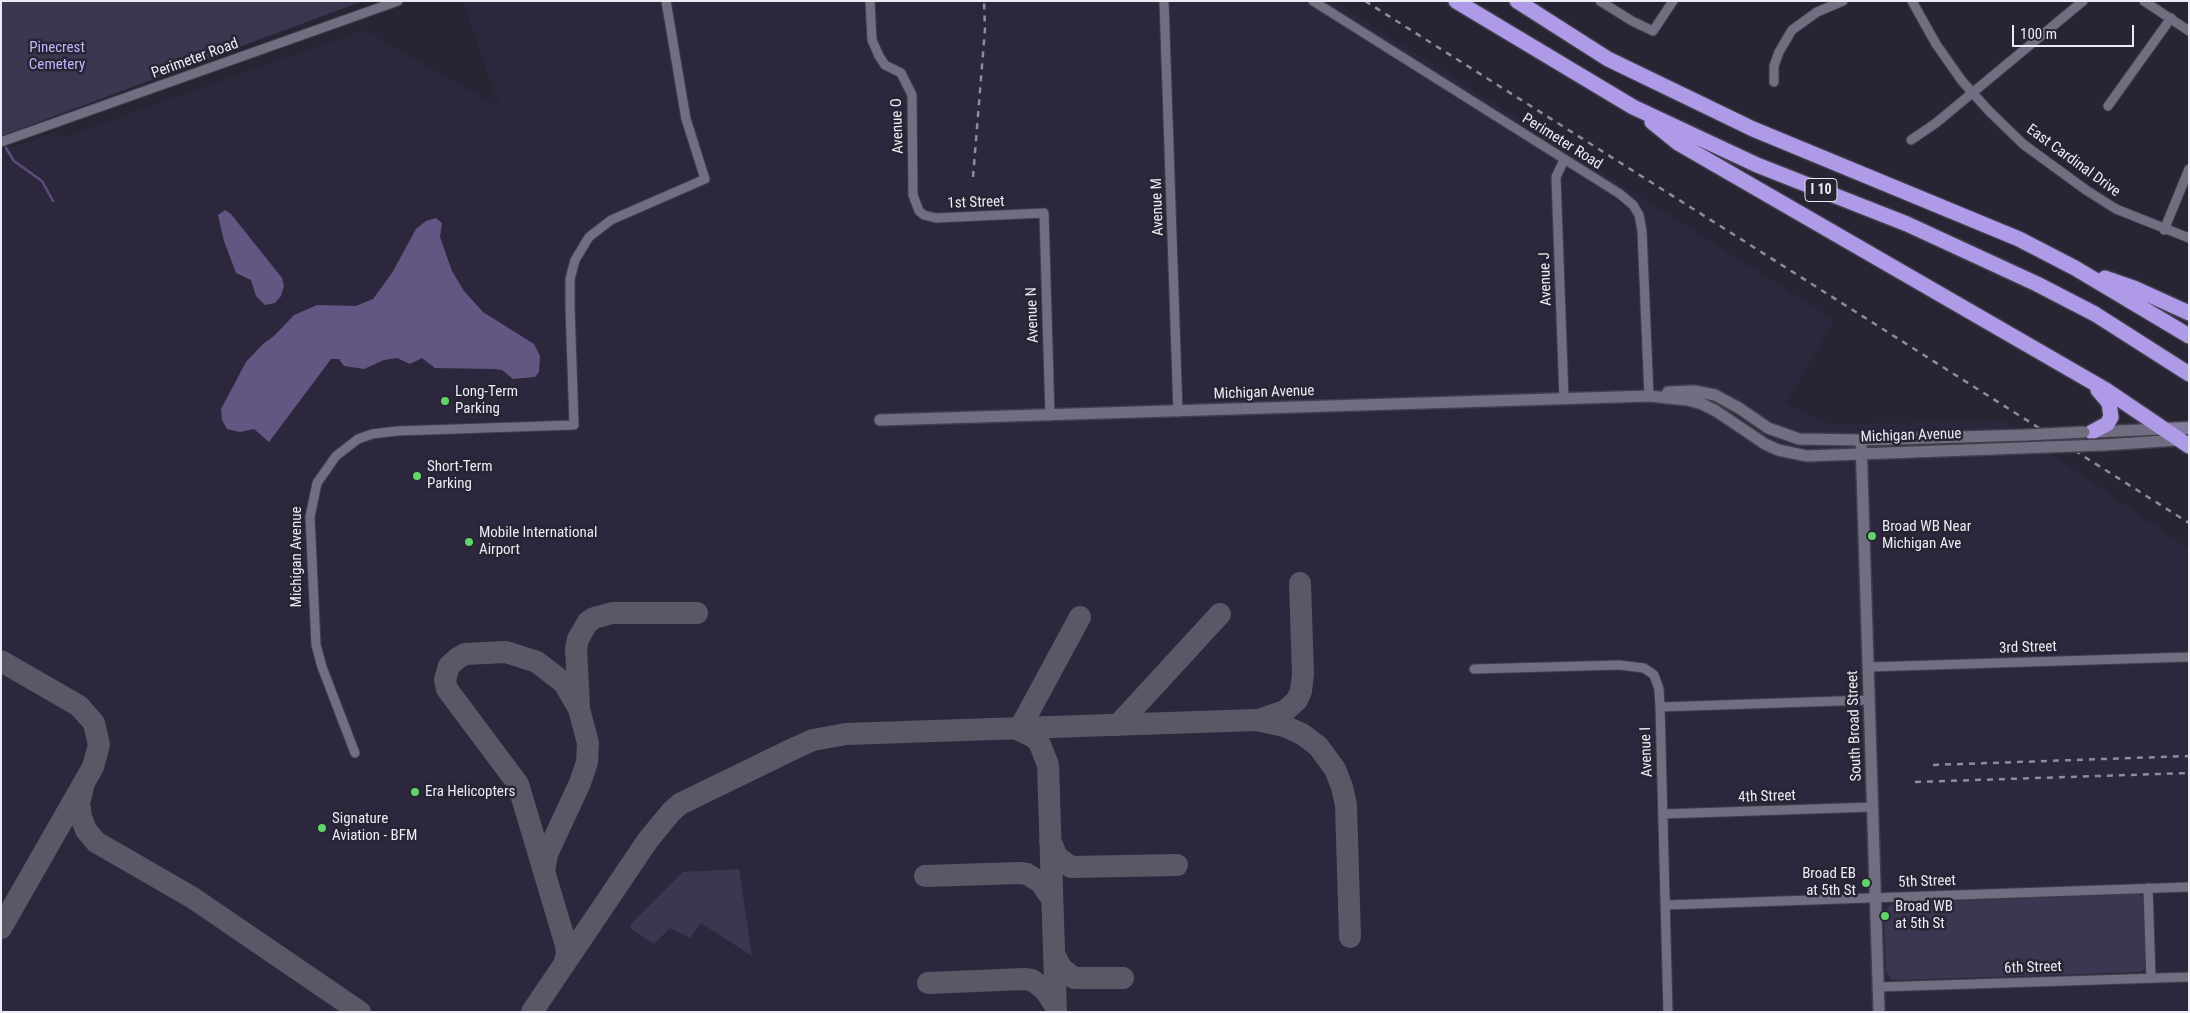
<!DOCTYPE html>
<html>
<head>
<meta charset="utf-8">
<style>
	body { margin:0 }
	#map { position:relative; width:2190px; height:1013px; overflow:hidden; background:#272434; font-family:"Roboto Condensed",sans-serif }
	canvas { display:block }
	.frame { position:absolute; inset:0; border:2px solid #eceaf5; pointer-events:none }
	.scale { position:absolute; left:2012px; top:25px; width:122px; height:22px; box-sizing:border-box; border:2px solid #eceaf5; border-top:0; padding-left:6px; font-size:15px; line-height:18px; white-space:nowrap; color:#eceaf5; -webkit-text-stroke:4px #272434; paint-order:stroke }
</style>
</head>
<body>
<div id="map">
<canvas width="2190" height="1013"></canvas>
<div class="frame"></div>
<div class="scale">100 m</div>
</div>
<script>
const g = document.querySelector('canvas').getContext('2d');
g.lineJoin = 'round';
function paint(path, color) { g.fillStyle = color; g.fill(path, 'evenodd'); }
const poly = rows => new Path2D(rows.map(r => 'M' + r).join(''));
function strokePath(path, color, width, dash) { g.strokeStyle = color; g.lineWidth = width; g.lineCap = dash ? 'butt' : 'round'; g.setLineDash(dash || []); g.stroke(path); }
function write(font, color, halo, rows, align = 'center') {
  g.font = font + ' "Roboto Condensed",sans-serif'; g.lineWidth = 5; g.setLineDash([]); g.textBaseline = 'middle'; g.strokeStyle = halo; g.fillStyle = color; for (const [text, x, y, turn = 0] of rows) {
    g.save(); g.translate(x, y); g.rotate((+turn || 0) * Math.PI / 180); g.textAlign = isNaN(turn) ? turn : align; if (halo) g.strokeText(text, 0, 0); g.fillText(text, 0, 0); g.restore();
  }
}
paint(poly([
	[463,1,1333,1,1834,320,1786,404,1831,424,2003,421,2189,549,2189,1012,1,1012,1,151,54,133,64,137,364,30,500,108]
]), '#2d273e');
paint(poly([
	[1,1,363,1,1,136],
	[739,869,752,956,701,923,690,938,670,928,654,944,631,929,630,925,683,872],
	[2138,894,2144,898,2145,902,2146,967,2142,972,1898,980,1892,979,1886,972,1884,913,1889,906,1895,903]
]), '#3c3650');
paint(poly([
	[225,210,231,214,282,278,284,286,281,296,275,303,265,305,256,296,251,280,236,273,224,241,218,215],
	[436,218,442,223,440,237,452,271,464,291,483,312,534,344,540,356,539,372,535,377,513,379,502,370,494,369,435,368,422,358,410,364,397,358,384,360,364,369,344,366,339,359,331,359,269,442,254,429,240,432,227,429,222,420,221,409,246,362,263,344,274,336,294,315,317,305,356,306,373,299,392,273,416,229,426,221]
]), '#625683');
strokePath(poly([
	[6,148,14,161,42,181,53,201]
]), '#5a4e7b', 2.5);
strokePath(poly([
	[1,661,79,706,94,723,99,745,93,767,1,928],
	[579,706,576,649,578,639,588,622,594,618,612,613,697,613],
	[1259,720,1285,711,1297,700,1301,691,1303,674,1300,583],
	[1118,725,1220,614],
	[1015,728,1032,736,1039,742,1048,765,1056,1012],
	[1020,728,1080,617],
	[84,783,79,803,81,817,86,830,96,842,193,898,360,1012],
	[1050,840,1057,857,1071,867,1177,865],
	[544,871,547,854,580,783,587,762,588,743,579,709,564,683,537,662,506,652,465,654,458,658,449,666,445,680,447,689,518,784,566,945,567,955,564,964],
	[925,876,1019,873,1027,874,1040,882,1052,899],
	[1054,954,1061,968,1074,978,1123,978],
	[928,983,1024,979,1032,980,1045,990,1056,1007],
	[532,1012,648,840,671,812,680,804,795,748,813,740,846,734,1256,720,1284,726,1302,734,1318,746,1335,769,1342,787,1346,805,1350,937]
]), '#5a5866', 22);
const minor = poly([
	[870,1,872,40,879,56,885,65,901,73,912,95,913,195,919,211,924,215,936,218,1044,213,1050,416],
	[1164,1,1178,412],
	[1313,1,1620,194,1633,205,1639,215,1642,231,1649,396],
	[1600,1,1632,21,1653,31,1673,1],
	[1912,1,1936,44,1962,81,1989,111,2023,144,2086,190,2116,209,2189,238],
	[2144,1,2189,31],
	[1774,82,1774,66,1779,52,1792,30,1817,12,1843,1],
	[2108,106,2171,18],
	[1911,140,1936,123,2083,1],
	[1,142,398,1],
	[1564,160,1556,177,1564,399],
	[2164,230,2189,169],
	[1868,667,2189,657],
	[1474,669,1619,665,1644,668,1654,675,1659,689,1660,707,1668,1012],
	[1660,707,1869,700],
	[355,753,322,667,316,645,310,517,317,483,336,456,358,439,372,434,397,431,574,425,570,306,570,279,575,260,589,237,611,220,705,179,686,119,666,1],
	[1663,814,1873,807],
	[2148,888,2151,978],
	[1666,905,2189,887],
	[1879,987,2189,977]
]);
const tertiary = poly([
	[1668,392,1694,391,1715,395,1739,408,1768,428,1799,439,1861,440,2026,435],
	[880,420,1649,396,1688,400,1702,404,1716,411,1765,444,1778,450,1807,456,2047,447],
	[2094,432,2162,429],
	[1861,440,1879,1012],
	[2104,445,2179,440]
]);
const secondary = poly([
	[2162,429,2189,428]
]);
const motorway = poly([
	[1456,1,1633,107,1757,165,1907,224,2037,284,2095,314,2189,374],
	[1517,1,1608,59,1753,129,2019,239,2075,268,2189,336],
	[1652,122,1678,143,2106,390,2189,446],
	[2105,278,2134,288,2189,313],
	[2092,432,2107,424,2111,417,2109,403,2098,390]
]);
strokePath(minor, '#403e4b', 11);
strokePath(tertiary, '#403e4b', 14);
strokePath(secondary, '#403e4b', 15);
strokePath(motorway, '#403e4b', 18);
strokePath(minor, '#726e81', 9);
strokePath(tertiary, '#726e81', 11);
strokePath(secondary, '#847ba0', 12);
strokePath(motorway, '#ae9ae7', 15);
strokePath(poly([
	[1365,1,2189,523],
	[973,177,985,29,984,1],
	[1933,765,2189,756],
	[1915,782,2189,773]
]), '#8e8c99', 2.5, [6, 6]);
const tertiaryBridge = poly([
	[2026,435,2084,432],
	[2047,447,2104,445]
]);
strokePath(tertiaryBridge, '#403e4b', 14, []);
strokePath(tertiaryBridge, '#726e81', 11);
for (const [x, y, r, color] of [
	[445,401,5,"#60d56a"],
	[417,476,5,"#60d56a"],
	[1872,536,5,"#60d56a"],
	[469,542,5,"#60d56a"],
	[415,792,5,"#60d56a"],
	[322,828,5,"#60d56a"],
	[1866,883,5,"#60d56a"],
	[1885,916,5,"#60d56a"]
]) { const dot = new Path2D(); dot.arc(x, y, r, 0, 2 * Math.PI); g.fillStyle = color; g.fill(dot); strokePath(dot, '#272434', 2); }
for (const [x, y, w] of [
	[1821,190,32]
]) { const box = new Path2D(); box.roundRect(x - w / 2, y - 11.5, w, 23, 4); g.fillStyle = '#272434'; g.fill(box); strokePath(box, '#eceaf5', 1); }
write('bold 14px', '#eceaf5', null, [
	["I 10",1821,190]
]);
write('15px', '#c5b4fc', '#272434', [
	["Pinecrest",57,48],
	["Cemetery",57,65]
]);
write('15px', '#eceaf5', '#272434', [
	["Perimeter Road",195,59,-20],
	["Avenue O",898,126,-92],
	["Perimeter Road",1562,142,32],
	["East Cardinal Drive",2073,161,36],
	["1st Street",976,203,-2],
	["Avenue M",1158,207,-92],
	["Avenue J",1546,279,-92],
	["Avenue N",1033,315,-92],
	["Michigan Avenue",1264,393,-2],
	["Michigan Avenue",1911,436,-2],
	["Michigan Avenue",297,557,-90],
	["3rd Street",2028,648,-2],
	["South Broad Street",1855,726,-92],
	["Avenue I",1647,752,-92],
	["4th Street",1767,797,-2],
	["5th Street",1927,882,-2],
	["6th Street",2033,968,-2]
]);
write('15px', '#eceaf5', '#272434', [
	["Long-Term",455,392],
	["Parking",455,409],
	["Short-Term",427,467],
	["Parking",427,484],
	["Broad WB Near",1882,527],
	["Michigan Ave",1882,544],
	["Mobile International",479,533],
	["Airport",479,550],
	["Era Helicopters",425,792],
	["Signature",332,819],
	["Aviation - BFM",332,836],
	["Broad EB",1856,874,"right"],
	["at 5th St",1856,891,"right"],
	["Broad WB",1895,907],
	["at 5th St",1895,924]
], 'left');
</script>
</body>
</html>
